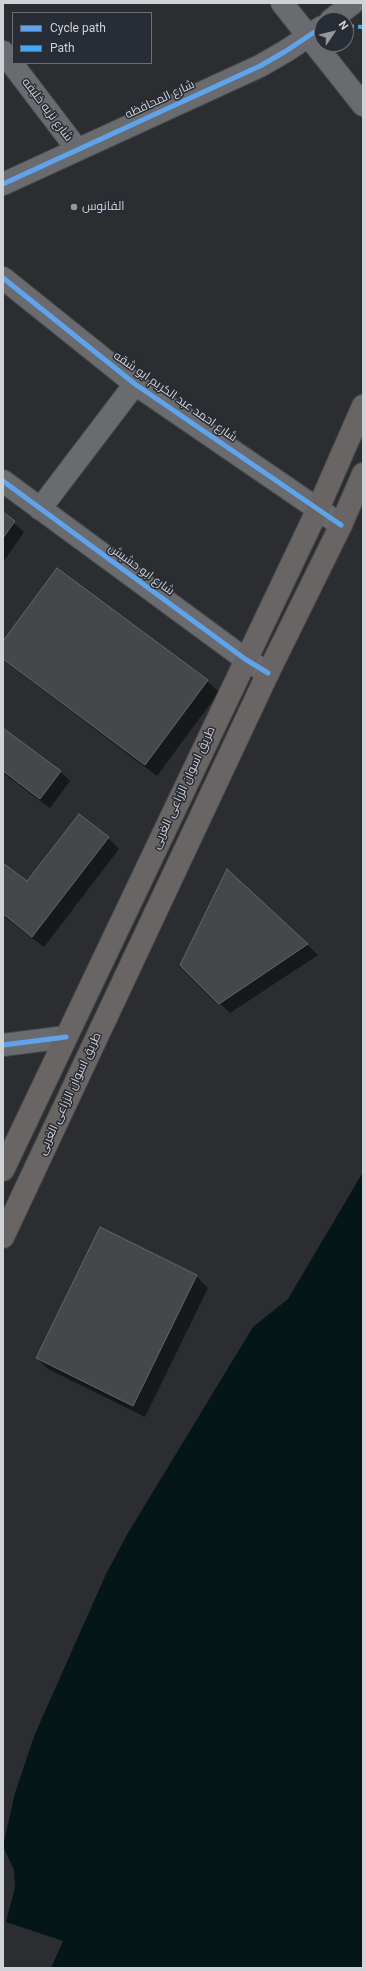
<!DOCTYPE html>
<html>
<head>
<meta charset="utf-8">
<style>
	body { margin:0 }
	#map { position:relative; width:366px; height:1971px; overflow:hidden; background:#2b2d31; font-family:Roboto,sans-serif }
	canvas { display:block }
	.frame { position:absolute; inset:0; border:4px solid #cfd2d7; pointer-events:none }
	.legend { position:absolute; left:12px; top:12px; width:140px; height:52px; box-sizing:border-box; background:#282c34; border:1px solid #6b6e75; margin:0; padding:5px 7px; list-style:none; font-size:12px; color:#cfd2d7 }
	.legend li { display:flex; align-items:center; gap:8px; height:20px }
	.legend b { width:20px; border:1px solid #6b6e75 }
	.north { position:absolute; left:314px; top:12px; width:40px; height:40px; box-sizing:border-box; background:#282c34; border:1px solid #6b6e75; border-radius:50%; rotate:55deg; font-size:11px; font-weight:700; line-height:16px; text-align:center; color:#cfd2d7 }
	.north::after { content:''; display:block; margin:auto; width:14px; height:18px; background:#96989d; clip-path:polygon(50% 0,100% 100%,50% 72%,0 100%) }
</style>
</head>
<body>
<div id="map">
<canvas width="366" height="1971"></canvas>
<div class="frame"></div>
<ul class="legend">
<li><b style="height:5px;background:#60a3ed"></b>Cycle path</li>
<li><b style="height:5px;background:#3fa9f5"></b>Path</li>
</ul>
<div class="north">N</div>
</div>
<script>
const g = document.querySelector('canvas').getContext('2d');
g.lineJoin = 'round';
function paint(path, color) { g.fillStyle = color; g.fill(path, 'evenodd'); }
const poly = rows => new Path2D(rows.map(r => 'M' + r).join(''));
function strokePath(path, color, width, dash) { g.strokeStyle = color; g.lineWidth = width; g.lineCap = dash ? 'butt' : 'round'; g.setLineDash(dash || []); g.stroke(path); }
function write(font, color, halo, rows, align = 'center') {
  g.font = font + ' Roboto,Cairo,sans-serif'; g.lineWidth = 3; g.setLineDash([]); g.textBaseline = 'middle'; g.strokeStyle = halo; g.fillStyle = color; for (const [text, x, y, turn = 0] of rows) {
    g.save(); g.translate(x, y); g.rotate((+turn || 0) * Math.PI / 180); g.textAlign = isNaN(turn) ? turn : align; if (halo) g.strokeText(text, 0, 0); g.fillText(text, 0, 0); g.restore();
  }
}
paint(poly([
	[363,1172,363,1968,51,1968,63,1941,6,1922,15,1887,14,1870,3,1846,15,1793,35,1734,106,1574,128,1533,253,1327,288,1299]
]), '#041618');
paint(poly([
	[3,514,24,532,3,562],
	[57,569,207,681,219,692,157,776,3,660,3,642],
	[3,729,60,771,70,781,50,808,3,773],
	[108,838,119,849,44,947,3,916,3,864,28,883],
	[227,870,318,955,230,1013,181,965],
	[100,1229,196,1276,208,1288,145,1417,48,1369,37,1358]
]), '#0007');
const building = poly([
	[3,512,15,521,3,538,3,512],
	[57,568,208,680,145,765,3,659,3,641,57,568],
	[3,728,61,771,40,799,3,771,3,728],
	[79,814,109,837,32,937,3,914,3,863,27,881,79,814],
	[227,869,308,944,219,1004,180,965,227,869],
	[100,1227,197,1275,133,1406,36,1358,100,1227]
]);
paint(building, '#45474a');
strokePath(building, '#636568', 1);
const minor = poly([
	[282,3,363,105],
	[331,20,353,3],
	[3,52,77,149],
	[3,184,260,66,286,51,322,27],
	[3,278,135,384,341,525],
	[3,481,245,659,268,673],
	[40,509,135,384],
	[3,1045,66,1037]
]);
const major = poly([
	[3,1170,318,509,363,406],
	[3,1237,268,673,341,525,363,474]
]);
strokePath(minor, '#484b4e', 24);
strokePath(major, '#484b4e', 24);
strokePath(minor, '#696b6f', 22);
strokePath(major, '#6a6565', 22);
strokePath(poly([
	[346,26,363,27]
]), '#3fa9f5', 4, [8, 4]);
strokePath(poly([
	[3,184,260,66,286,51,322,27],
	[3,278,135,384,341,525],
	[3,481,245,659,268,673],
	[3,1045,66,1037]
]), '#60a3ed', 5);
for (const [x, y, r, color] of [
	[74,207,4,"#96989d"]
]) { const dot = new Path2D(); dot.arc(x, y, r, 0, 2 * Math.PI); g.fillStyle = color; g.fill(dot); strokePath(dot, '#282c34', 1.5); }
write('12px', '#cfd2d7', '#282c34', [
	["شارع المحافظه",160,100,-25],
	["شارع نزيه خليفه",47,110,53],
	["شارع احمد عبد الكريم ابو شقه",175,397,35],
	["شارع ابو حشيش",141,570,36],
	["طريق اسوان الزراعى الغربى",184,788,-65],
	["طريق اسوان الزراعى الغربى",70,1094,-65]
]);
write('12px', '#cfd2d7', '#282c34', [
	["الفانوس",82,207]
], 'left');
</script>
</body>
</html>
